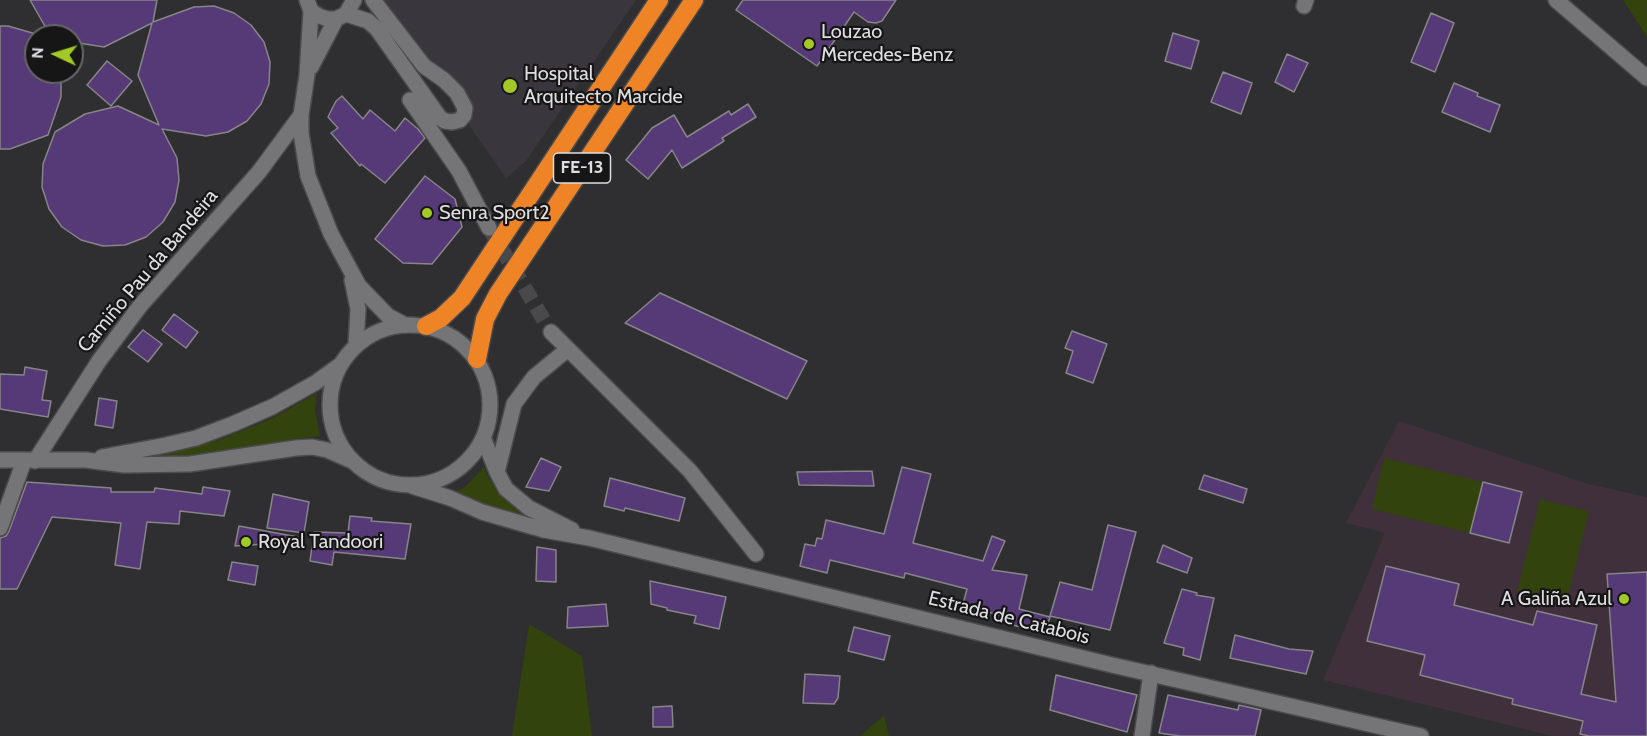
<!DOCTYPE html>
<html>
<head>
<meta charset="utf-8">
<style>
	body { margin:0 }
	#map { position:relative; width:1647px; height:736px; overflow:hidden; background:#2f2e30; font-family:Cabin,sans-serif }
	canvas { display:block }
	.north { position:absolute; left:24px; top:24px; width:60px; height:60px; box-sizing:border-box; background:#171617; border:2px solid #676667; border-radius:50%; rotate:274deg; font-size:16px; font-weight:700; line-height:24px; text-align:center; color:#dedddf }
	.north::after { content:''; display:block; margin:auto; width:21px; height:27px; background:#a3c926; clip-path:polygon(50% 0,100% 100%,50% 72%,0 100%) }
</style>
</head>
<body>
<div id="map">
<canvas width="1647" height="736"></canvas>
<div class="north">N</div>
</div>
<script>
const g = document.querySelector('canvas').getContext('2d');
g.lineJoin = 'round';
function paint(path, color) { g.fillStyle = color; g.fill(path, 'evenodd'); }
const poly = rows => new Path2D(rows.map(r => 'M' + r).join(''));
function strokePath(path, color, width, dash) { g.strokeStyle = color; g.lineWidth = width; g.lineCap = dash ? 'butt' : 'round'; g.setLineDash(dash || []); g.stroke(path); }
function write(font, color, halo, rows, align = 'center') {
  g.font = font + ' Cabin,sans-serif'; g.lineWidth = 4.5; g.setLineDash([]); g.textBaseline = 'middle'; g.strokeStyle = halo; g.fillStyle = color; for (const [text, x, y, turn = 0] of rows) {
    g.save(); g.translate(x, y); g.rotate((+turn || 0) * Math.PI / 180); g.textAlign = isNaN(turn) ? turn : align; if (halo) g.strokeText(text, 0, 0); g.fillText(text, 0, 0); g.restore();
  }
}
paint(poly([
	[381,0,636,0,526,161,506,178]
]), '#3a363d');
paint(poly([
	[1399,421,1589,484,1647,497,1647,736,1553,736,1323,680,1385,533,1346,523]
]), '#40303c');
paint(poly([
	[1623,0,1647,0,1647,37],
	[317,393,315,409,320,436,296,439,265,447,182,458,136,458,173,452,219,440,273,418],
	[1384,458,1483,482,1470,533,1372,509],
	[484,467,488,477,499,493,515,509,543,522,511,515,453,494,465,487],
	[1540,499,1589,511,1566,604,1517,592],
	[529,624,582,656,592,736,512,736],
	[884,715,889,736,860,736]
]), '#33430d');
const building = poly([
	[30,0,157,0,153,22,194,7,214,6,234,13,251,25,264,42,270,62,269,84,261,104,247,121,228,132,206,136,162,129,177,158,179,180,175,202,163,222,146,237,125,245,103,246,81,240,62,227,49,209,42,187,43,164,55,132,85,114,118,106,159,125,138,75,152,23,104,47,72,42,72,36,61,36,46,28,30,0],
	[743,0,896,0,882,21,876,23,868,22,854,12,817,66,736,10,743,0],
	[1431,13,1454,23,1435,72,1411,62,1431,13],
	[0,26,8,26,36,34,36,72,59,72,61,77,61,97,48,135,10,149,0,149,0,26],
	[1173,33,1199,41,1191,69,1165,61,1173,33],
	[1287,54,1308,63,1294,92,1275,82,1287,54],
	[107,61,132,81,111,106,87,85,107,61],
	[1223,72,1252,83,1241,114,1211,102,1223,72],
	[1454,83,1478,93,1477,96,1500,105,1490,132,1442,112,1454,83],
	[342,96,363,119,370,110,395,131,405,118,418,129,425,138,385,183,361,164,360,166,331,133,338,128,328,117,336,101,342,96],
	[748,104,756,117,722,138,724,141,682,168,672,150,648,179,626,160,652,128,674,115,687,137,729,111,731,115,748,104],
	[425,176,455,199,462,227,432,264,403,263,375,239,425,176],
	[660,293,807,361,787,399,625,323,660,293],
	[174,314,198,332,186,348,162,330,174,314],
	[143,330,162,344,148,362,128,347,143,330],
	[1072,331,1107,344,1093,383,1066,373,1073,351,1065,348,1072,331],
	[25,367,47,371,42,400,51,401,48,417,0,409,0,374,24,375,25,367],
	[99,398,117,401,113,428,95,425,99,398],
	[541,458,561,467,549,491,526,487,541,458],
	[902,467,931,474,913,543,983,561,992,536,1005,541,992,570,1027,575,1019,609,1050,617,1045,634,1013,625,1014,620,963,604,967,589,905,573,904,578,830,560,827,573,800,566,805,544,815,546,817,538,822,539,826,520,884,534,902,467],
	[872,471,874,486,799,485,797,472,872,471],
	[1204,475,1247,489,1243,503,1199,489,1204,475],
	[610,478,685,498,679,521,625,508,624,511,604,506,610,478],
	[27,482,111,488,111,492,154,492,155,488,202,494,203,487,230,491,224,516,180,511,179,524,147,522,140,569,115,565,121,523,52,517,17,589,0,589,0,538,6,536,9,531,27,482],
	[1483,482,1522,492,1509,543,1470,533,1483,482],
	[273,494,309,502,304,533,267,528,273,494],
	[350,516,372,518,371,521,411,524,405,559,334,552,332,565,310,561,314,532,348,533,350,516],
	[1108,525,1136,532,1110,630,1050,616,1060,582,1092,590,1108,525],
	[239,526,298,537,298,542,235,546,239,526],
	[1163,545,1192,558,1187,573,1157,562,1163,545],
	[537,547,556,550,556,582,536,581,537,547],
	[232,562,258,566,255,585,228,580,232,562],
	[1386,566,1459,584,1454,605,1533,625,1537,611,1597,625,1581,694,1616,702,1607,574,1647,572,1647,736,1589,736,1580,734,1583,721,1512,704,1513,699,1420,675,1425,655,1367,641,1386,566],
	[650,581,726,597,719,629,694,623,696,616,667,610,667,608,651,604,650,581],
	[1182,589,1197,593,1196,595,1214,598,1200,660,1183,655,1184,648,1164,643,1182,589],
	[606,604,608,626,567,628,568,607,606,604],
	[854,627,890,636,884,660,848,651,854,627],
	[1235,635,1289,649,1313,651,1306,674,1230,658,1235,635],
	[805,674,840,676,838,698,834,704,803,703,805,674],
	[1056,675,1137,695,1127,732,1050,710,1056,675],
	[1168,695,1238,710,1239,705,1261,710,1255,736,1180,736,1159,733,1168,695],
	[672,706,673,727,653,727,653,707,672,706]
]);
paint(building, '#563977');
strokePath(building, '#868588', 1.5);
strokePath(poly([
	[489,228,551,332]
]), '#49484a', 15, [15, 8]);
const street = poly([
	[307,0,311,11,319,16,328,19,336,19,346,14,354,0],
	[1556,0,1647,78],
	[1304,6,1306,0],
	[311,11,307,75,301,115,301,133,308,176,331,234,359,286,388,316,405,325],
	[346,14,368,21,377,29,440,118,445,121,452,122,460,120,464,115,465,108,457,93,444,80,424,66,373,0],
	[311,67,336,19],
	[410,100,459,171,489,228],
	[352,280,358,309,356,344],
	[551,332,690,471,756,554],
	[35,461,99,361,140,306,259,172,301,115],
	[497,472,514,404,534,377,568,349],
	[0,528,24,461],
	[1142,736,1151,673]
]);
const secondary = poly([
	'330 405a80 80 0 1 1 160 0a80 80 0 1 1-160 0Z',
	[484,440,497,472,506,489,529,508,572,530],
	[102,457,166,445,196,438,233,424,272,407,315,383,340,365],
	[0,460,86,460,124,465,190,464,296,448,312,447,327,450,352,461],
	[412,486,450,498,482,512,544,530,589,538,1112,665,1421,736]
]);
const highway = poly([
	[426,326,441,318,462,298,659,0],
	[477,359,485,319,498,294,694,0]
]);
strokePath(street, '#4b4a4c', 18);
strokePath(secondary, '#4b4a4c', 18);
strokePath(highway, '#4b4a4c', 21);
strokePath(street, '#757476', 15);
strokePath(secondary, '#757476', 15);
strokePath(highway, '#ef8427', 18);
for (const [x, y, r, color] of [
	[809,44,6,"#a3c926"],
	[510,86,8,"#a3c926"],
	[427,213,6,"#a3c926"],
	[246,542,6,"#a3c926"],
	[1624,599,6,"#a3c926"]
]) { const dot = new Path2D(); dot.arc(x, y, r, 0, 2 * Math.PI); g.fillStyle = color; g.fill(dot); strokePath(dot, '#171617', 2); }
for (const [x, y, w] of [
	[582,168,57]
]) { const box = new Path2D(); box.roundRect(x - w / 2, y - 15, w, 30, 4.5); g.fillStyle = '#171617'; g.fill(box); strokePath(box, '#dedddf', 1.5); }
write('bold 18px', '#dedddf', null, [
	["FE-13",582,168]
]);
write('20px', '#dedddf', '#171617', [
	["Louzao",821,32],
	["Mercedes-Benz",821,55],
	["Hospital",524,74],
	["Arquitecto Marcide",524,97],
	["Senra Sport2",439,213],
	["Royal Tandoori",258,542],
	["A Galiña Azul",1612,599,"right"]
], 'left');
write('20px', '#dedddf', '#171617', [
	["Camiño Pau da Bandeira",148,271,-50],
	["Estrada de Catabois",1009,618,14]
]);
</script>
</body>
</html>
